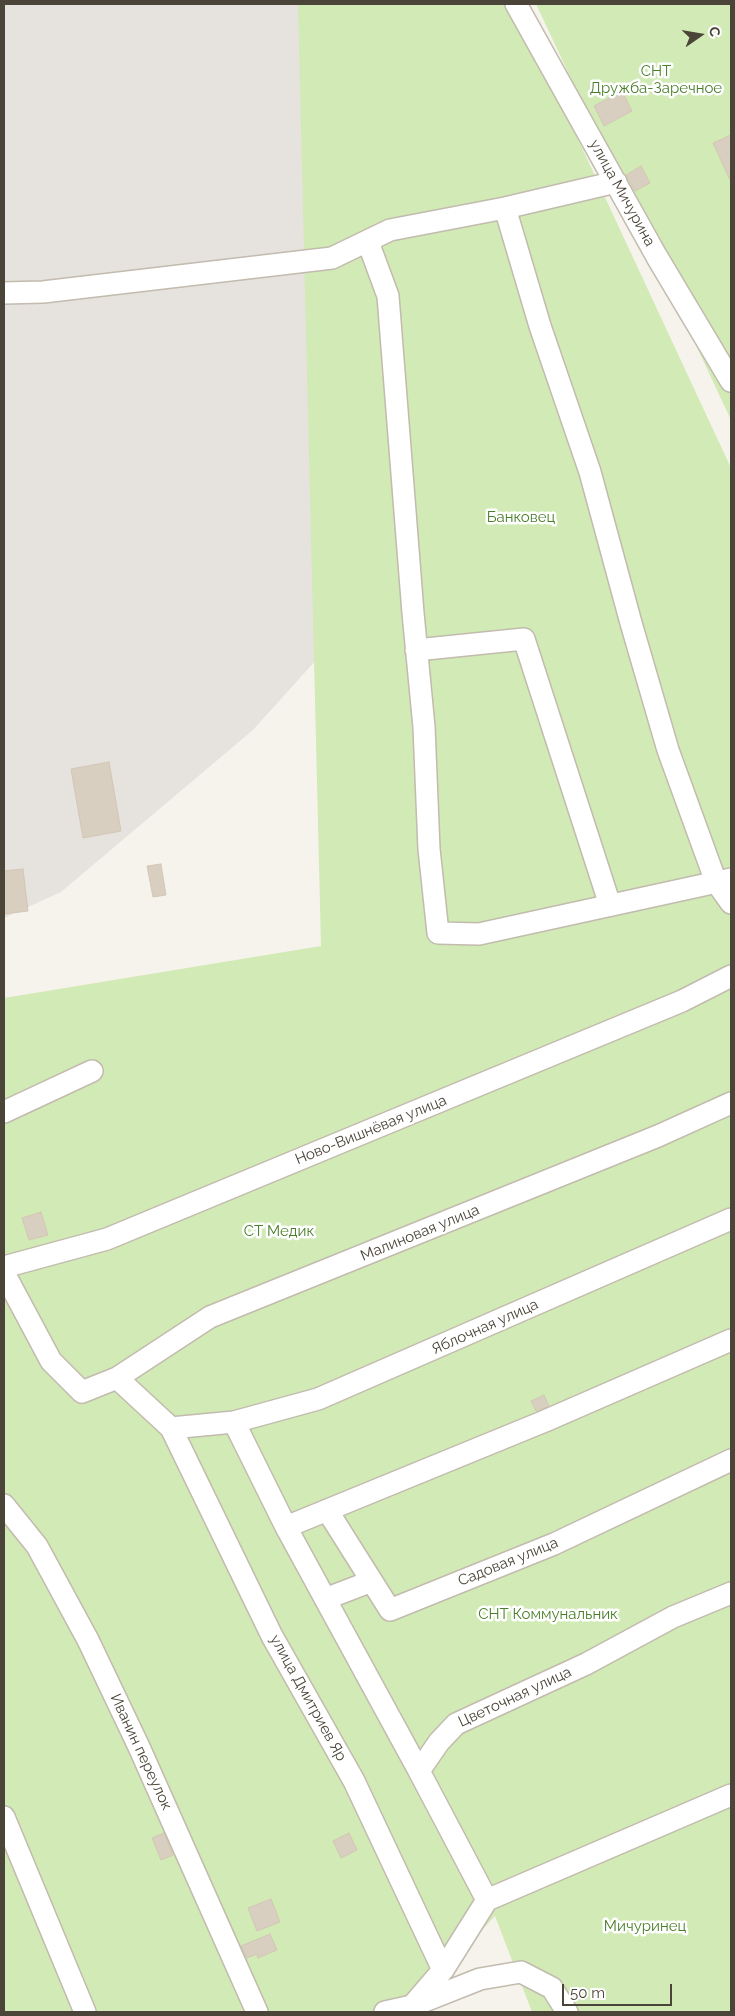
<!DOCTYPE html>
<html>
<head>
<meta charset="utf-8">
<style>
	body { margin:0 }
	#map { position:relative; width:735px; height:2016px; overflow:hidden; background:#f6f3ec; font-family:Raleway,sans-serif }
	canvas { display:block }
	.frame { position:absolute; inset:0; border:5px solid #4b4439; pointer-events:none }
	.north { position:absolute; left:675px; top:10px; width:50px; height:50px; -webkit-text-stroke:4px #fff; paint-order:stroke; rotate:77deg; font-size:14px; font-weight:700; line-height:20px; text-align:center; color:#4b4439 }
	.north::after { content:''; display:block; margin:auto; width:18px; height:22px; background:#4b4439; clip-path:polygon(50% 0,100% 100%,50% 72%,0 100%) }
	.scale { position:absolute; left:562px; top:1984px; width:110px; height:22px; box-sizing:border-box; border:2px solid #4b4439; border-top:0; padding-left:6px; font-size:15px; line-height:18px; white-space:nowrap; color:#4b4439; -webkit-text-stroke:4px #fff; paint-order:stroke }
</style>
</head>
<body>
<div id="map">
<canvas width="735" height="2016"></canvas>
<div class="frame"></div>
<div class="north">С</div>
<div class="scale">50 m</div>
</div>
<script>
const g = document.querySelector('canvas').getContext('2d');
g.lineJoin = 'round';
function paint(path, color) { g.fillStyle = color; g.fill(path, 'evenodd'); }
const poly = rows => new Path2D(rows.map(r => 'M' + r).join(''));
function strokePath(path, color, width, dash) { g.strokeStyle = color; g.lineWidth = width; g.lineCap = dash ? 'butt' : 'round'; g.setLineDash(dash || []); g.stroke(path); }
function write(font, color, halo, rows, align = 'center') {
  g.font = font + ' Raleway,sans-serif'; g.lineWidth = 5; g.setLineDash([]); g.textBaseline = 'middle'; g.strokeStyle = halo; g.fillStyle = color; for (const [text, x, y, turn = 0] of rows) {
    g.save(); g.translate(x, y); g.rotate((+turn || 0) * Math.PI / 180); g.textAlign = isNaN(turn) ? turn : align; if (halo) g.strokeText(text, 0, 0); g.fillText(text, 0, 0); g.restore();
  }
}
paint(poly([
	[4,4,316,4,391,577,253,730,61,892,4,918]
]), '#e6e2dd');
paint(poly([
	[298,4,515,4,731,468,731,2012,532,2012,495,1916,412,2006,379,2012,4,2012,4,998,321,946],
	[536,4,731,4,731,420]
]), '#d2eab5');
const building = poly([
	[622,91,632,111,604,126,594,106,622,91],
	[731,135,731,182,713,143,731,135],
	[641,166,650,183,635,191,626,175,641,166],
	[109,762,121,831,83,838,71,769,109,762],
	[161,864,166,895,153,897,147,866,161,864],
	[23,869,28,911,4,914,4,871,23,869],
	[41,1212,48,1235,29,1240,22,1218,41,1212],
	[544,1395,549,1406,536,1411,531,1401,544,1395],
	[164,1833,173,1855,161,1860,152,1838,164,1833],
	[349,1833,357,1850,341,1858,333,1841,349,1833],
	[271,1899,280,1922,257,1931,248,1908,271,1899],
	[270,1934,277,1950,258,1958,257,1954,247,1958,241,1946,270,1934]
]);
paint(building, '#d8cfc1');
strokePath(building, '#d3c7b4', 1);
const minor = poly([
	[516,4,657,257,731,381],
	[505,208,540,326,590,472,631,623,668,750,716,882,731,903],
	[368,242,388,296,413,613,424,727,429,849,438,933,479,934,731,879],
	[4,293,43,292,332,258,390,230,505,208,616,182],
	[416,650,524,639,610,905],
	[4,1112,92,1071],
	[4,1267,107,1239,682,1001,731,976],
	[4,1273,51,1361,82,1392,117,1378,171,1428,234,1422,286,1527,419,1771],
	[117,1378,210,1317,658,1136,731,1103],
	[234,1422,318,1399,731,1219],
	[171,1428,272,1636,354,1781,443,1970],
	[4,1505,37,1546,88,1640,139,1747,257,2012],
	[327,1510,390,1610,554,1544,731,1460],
	[286,1527,545,1421,731,1340],
	[325,1599,372,1581],
	[4,1817,85,2012],
	[487,1900,419,1771,439,1742,456,1724,586,1664,673,1617,731,1593],
	[385,2012,412,2006,480,1979,521,1972,552,1988,567,2012],
	[416,2012,412,2006,443,1970,487,1900,731,1795]
]);
strokePath(minor, '#c2bbae', 24);
strokePath(minor, '#fff', 21);
write('15px', '#4a7f2a', '#fff', [
	["СНТ",656,71],
	["Дружба-Заречное",656,88],
	["Банковец",521,517],
	["СТ Медик",279,1231],
	["СНТ Коммунальник",548,1614],
	["Мичуринец",645,1926]
]);
write('15px', '#4b4439', '#fff', [
	["улица Мичурина",622,193,61],
	["Ново-Вишнёвая улица",371,1130,-22],
	["Малиновая улица",420,1233,-22],
	["Яблочная улица",485,1327,-24],
	["Садовая улица",508,1562,-22],
	["Цветочная улица",515,1697,-25],
	["улица Дмитриев Яр",308,1698,61],
	["Иванин переулок",141,1752,65]
]);
</script>
</body>
</html>
